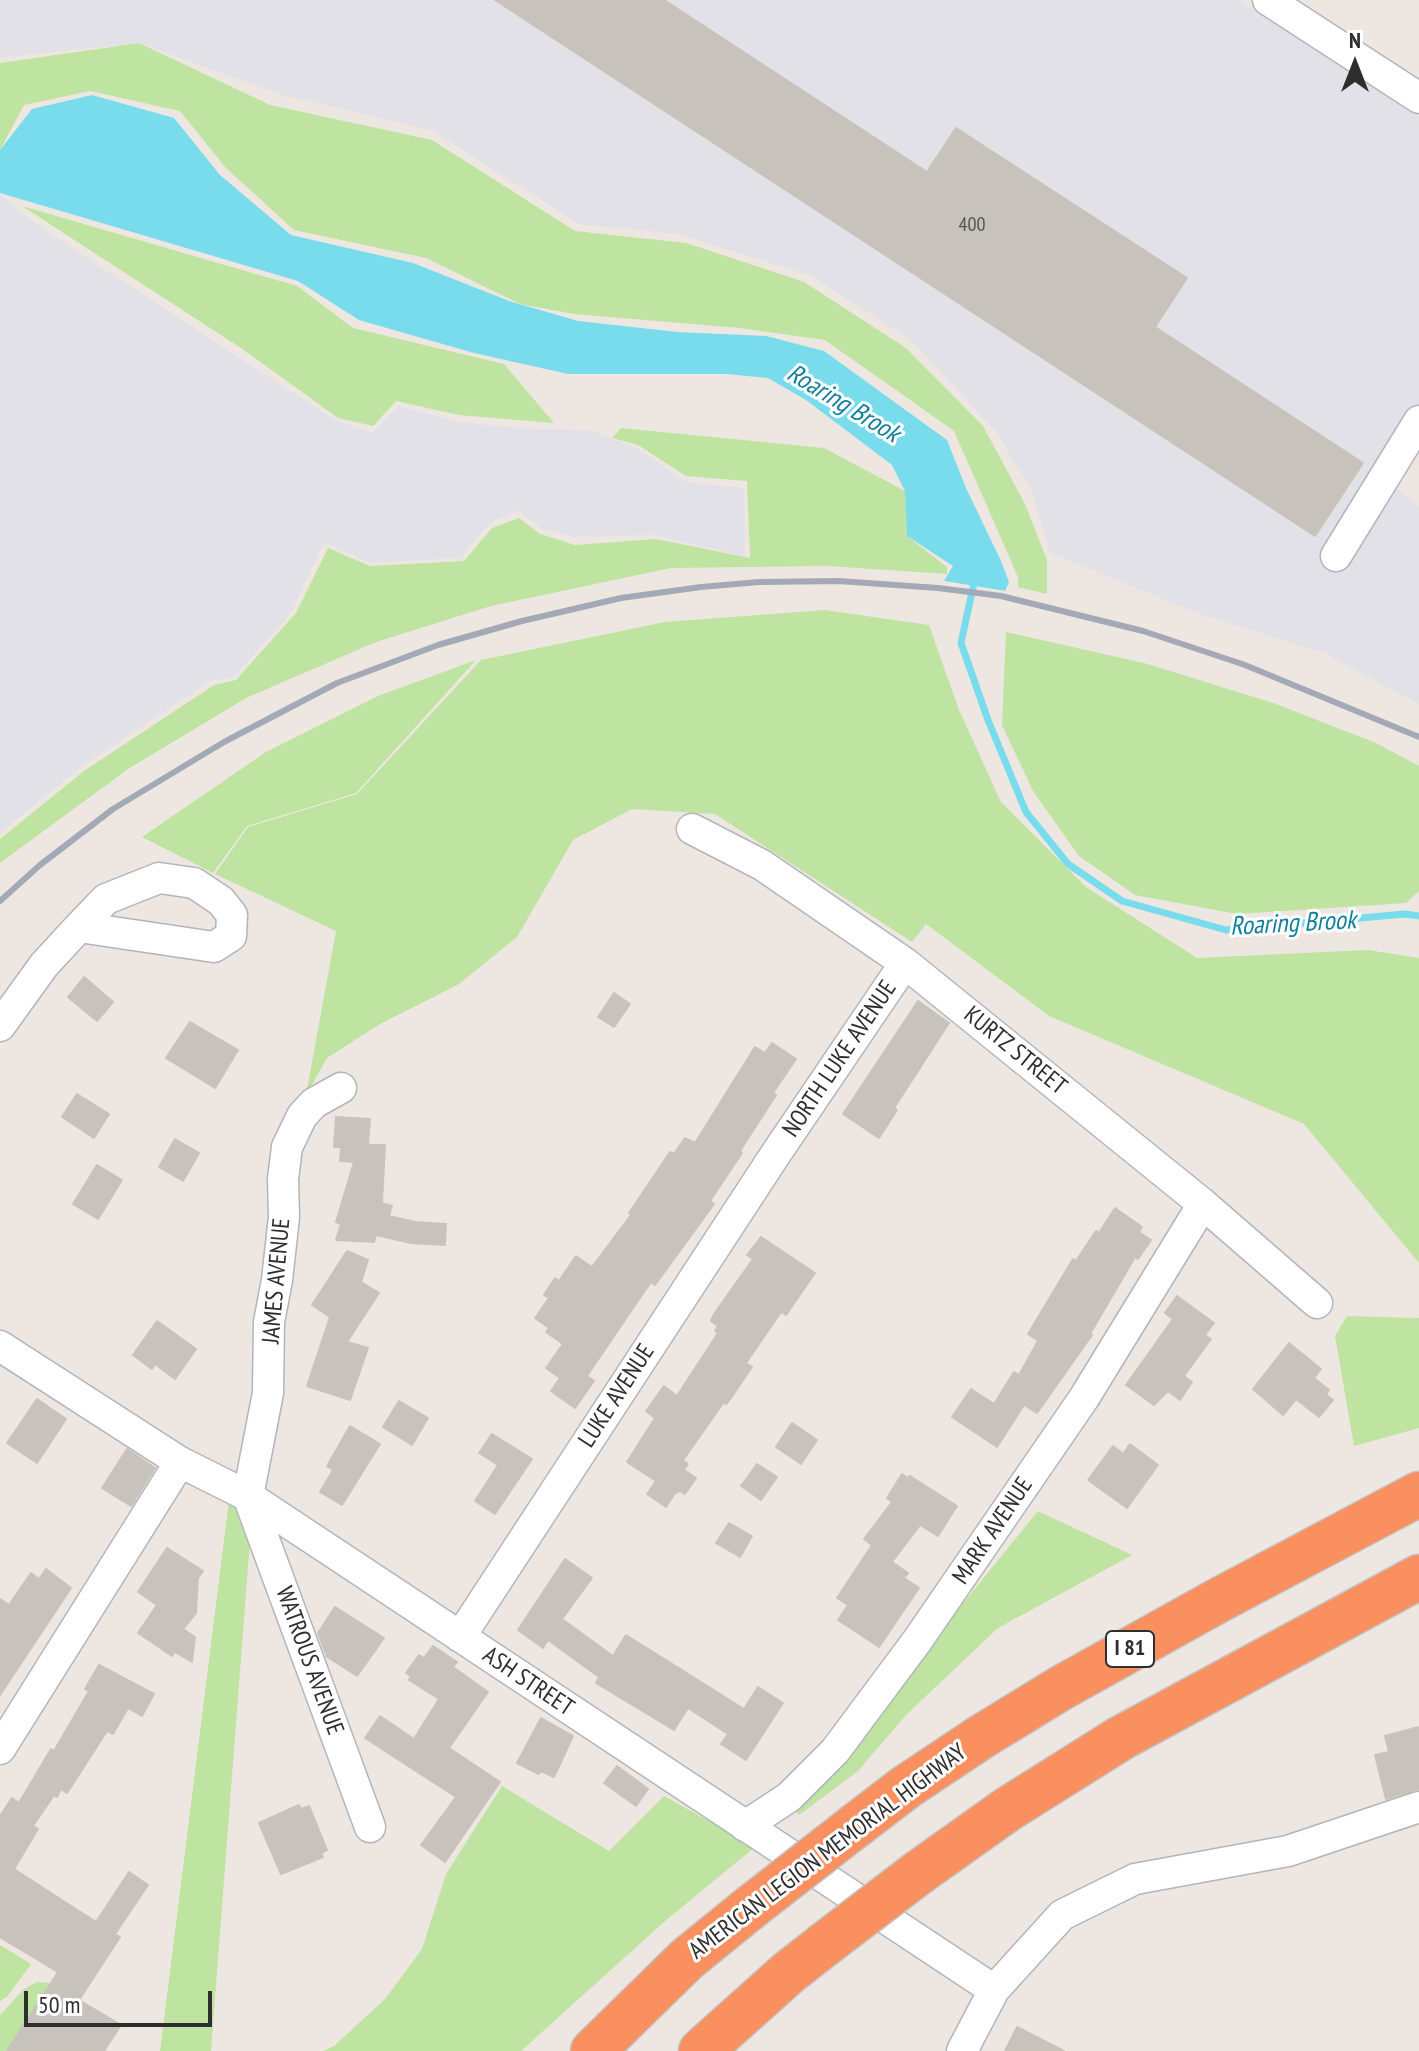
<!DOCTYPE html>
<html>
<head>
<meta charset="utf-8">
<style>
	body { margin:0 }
	#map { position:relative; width:1419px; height:2051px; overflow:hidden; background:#eee7e1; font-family:"PT Sans Narrow",sans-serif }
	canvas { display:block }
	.north { position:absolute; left:1315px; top:24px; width:80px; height:80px; -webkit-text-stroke:6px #fff; paint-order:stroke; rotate:0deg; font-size:22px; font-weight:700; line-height:32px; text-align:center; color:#2e2e2e }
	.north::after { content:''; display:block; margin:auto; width:28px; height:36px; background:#2e2e2e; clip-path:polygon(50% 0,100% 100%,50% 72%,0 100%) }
	.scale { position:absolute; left:24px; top:1991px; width:188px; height:36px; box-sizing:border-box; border:4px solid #2e2e2e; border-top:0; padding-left:10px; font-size:24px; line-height:28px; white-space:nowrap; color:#2e2e2e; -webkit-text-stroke:6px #fff; paint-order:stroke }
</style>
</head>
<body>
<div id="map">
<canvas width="1419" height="2051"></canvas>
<div class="north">N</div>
<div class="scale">50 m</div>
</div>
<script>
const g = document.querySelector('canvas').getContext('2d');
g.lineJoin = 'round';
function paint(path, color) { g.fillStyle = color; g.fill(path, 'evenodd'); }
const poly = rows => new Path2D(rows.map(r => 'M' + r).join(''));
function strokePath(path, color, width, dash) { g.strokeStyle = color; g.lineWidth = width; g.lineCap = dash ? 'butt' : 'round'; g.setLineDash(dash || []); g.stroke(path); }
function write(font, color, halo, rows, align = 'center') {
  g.font = font + ' "PT Sans Narrow",sans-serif'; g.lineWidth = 6; g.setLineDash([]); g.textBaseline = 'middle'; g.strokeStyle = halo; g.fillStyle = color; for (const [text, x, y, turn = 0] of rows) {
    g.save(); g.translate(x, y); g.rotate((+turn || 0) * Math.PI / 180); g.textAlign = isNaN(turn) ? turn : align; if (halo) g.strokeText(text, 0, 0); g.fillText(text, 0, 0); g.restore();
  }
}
paint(poly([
	[0,0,1239,0,1419,117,1419,412,1379,474,1419,507,1419,704,1324,653,1200,614,1050,553,1031,490,997,433,912,341,812,276,679,234,579,224,431,130,282,95,139,43,0,58],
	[0,195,43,229,336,421,373,433,398,406,458,422,535,429,590,430,636,448,686,482,744,488,745,556,654,535,575,537,543,530,518,510,489,523,461,558,370,563,324,542,291,613,233,678,212,680,82,766,0,833]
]), '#e2e1e8');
paint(poly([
	[139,43,270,105,432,140,575,231,686,243,804,282,906,348,983,426,1025,504,1047,560,1047,594,1018,587,1018,577,954,431,825,340,740,328,574,314,520,304,426,258,294,230,226,168,180,111,90,91,24,105,0,150,0,63],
	[22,206,297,286,353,328,504,364,554,423,459,415,396,401,373,426,338,418,241,348],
	[621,428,824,448,905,491,907,536,947,567,947,574,828,566,671,568,491,606,376,642,246,698,128,769,0,863,0,839,84,771,214,685,236,680,296,613,328,548,370,566,464,561,492,528,519,518,540,534,575,545,656,539,750,558,747,481,686,476,638,445,612,438],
	[825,610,929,625,959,710,1001,802,1086,887,1197,958,1368,950,1419,958,1419,1263,1304,1124,1049,1016,926,924,912,942,715,814,632,809,573,840,517,937,459,984,380,1024,327,1058,306,1095,336,931,215,874,248,827,357,794,481,660,665,622],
	[1006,632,1148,664,1276,704,1376,743,1419,766,1419,891,1406,903,1237,914,1135,895,1079,856,1033,791,1002,725],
	[476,660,356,793,247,826,213,873,142,837,266,752,378,696],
	[1347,1316,1419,1318,1419,1428,1354,1446,1335,1336],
	[229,1500,250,1517,250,1540,211,2051,160,2051],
	[1038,1511,1132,1555,998,1628,906,1715,858,1771,799,1815,788,1804,843,1751],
	[502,1786,609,1851,664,1796,755,1847,664,1922,521,2051,323,2051,334,2046,385,1999,422,1949,446,1874],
	[0,1945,31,1964,7,1997,0,2001],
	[37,1982,51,1983,7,2051,0,2051,0,2015,24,1989]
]), '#bfe3a0');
paint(poly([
	[92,95,174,118,220,175,291,235,413,263,509,301,578,321,677,332,766,336,824,351,947,440,966,488,1001,561,1009,582,1005,591,944,581,953,566,907,536,905,491,892,465,806,400,768,378,726,374,568,374,474,353,359,320,298,281,0,193,0,150,32,109]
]), '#78dcec');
paint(poly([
	[944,581,1005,591,1005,595,943,584]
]), '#eee7e1');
strokePath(poly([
	[975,578,961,643,988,720,1026,812,1068,864,1122,901,1226,930,1405,914,1419,916]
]), '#78dcec', 7);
const building = poly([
	[495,0,664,0,927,172,956,128,1187,278,1155,327,1363,463,1315,536,495,0],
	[84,977,113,1002,97,1021,68,997,84,977],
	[614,993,630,1004,614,1027,598,1017,614,993],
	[918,1001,949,1023,894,1108,897,1110,879,1138,843,1114,918,1001],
	[190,1022,238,1050,215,1088,166,1058,190,1022],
	[772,1043,796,1059,773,1093,776,1095,740,1151,742,1153,710,1201,714,1204,655,1285,651,1282,631,1311,587,1376,594,1381,575,1408,551,1391,560,1378,546,1368,563,1344,546,1332,549,1328,535,1318,549,1298,544,1295,555,1278,559,1281,576,1256,592,1267,631,1215,629,1213,670,1152,674,1154,685,1138,695,1143,755,1047,765,1053,772,1043],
	[77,1094,109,1114,94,1138,62,1117,77,1094],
	[336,1117,370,1119,368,1145,385,1145,382,1203,392,1206,389,1216,415,1222,446,1224,445,1245,411,1243,376,1235,374,1242,336,1240,341,1224,336,1222,354,1162,340,1161,341,1147,334,1147,336,1117],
	[175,1139,199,1153,183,1181,159,1167,175,1139],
	[97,1165,122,1180,98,1219,73,1204,97,1165],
	[1115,1208,1142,1227,1139,1232,1151,1240,1138,1259,1135,1257,1090,1334,1092,1335,1037,1413,1024,1405,997,1447,952,1417,971,1389,994,1404,1014,1372,1019,1375,1038,1341,1028,1334,1073,1259,1076,1261,1096,1231,1099,1233,1115,1208],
	[761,1237,815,1273,786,1315,781,1312,746,1363,752,1367,731,1398,726,1404,724,1402,683,1460,688,1464,684,1470,696,1478,685,1494,680,1491,675,1493,666,1507,647,1494,656,1481,627,1462,655,1418,646,1411,664,1386,677,1396,718,1333,715,1331,718,1326,711,1321,714,1314,753,1259,747,1255,761,1237],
	[347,1251,368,1260,361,1282,379,1293,347,1342,368,1348,350,1400,307,1386,330,1317,312,1305,347,1251],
	[1177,1296,1214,1323,1205,1335,1211,1339,1184,1376,1192,1382,1180,1400,1168,1391,1154,1405,1126,1385,1173,1319,1165,1313,1177,1296],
	[157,1321,196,1349,175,1379,155,1364,152,1369,133,1355,157,1321],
	[1289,1343,1321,1369,1314,1378,1329,1390,1326,1395,1333,1400,1319,1417,1296,1399,1283,1415,1253,1389,1289,1343],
	[37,1399,66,1419,37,1463,7,1443,37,1399],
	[399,1401,428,1418,412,1445,383,1427,399,1401],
	[792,1423,817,1440,801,1464,776,1447,792,1423],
	[350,1426,380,1444,342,1505,320,1492,333,1470,327,1466,350,1426],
	[492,1434,532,1459,495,1514,475,1501,498,1465,479,1453,492,1434],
	[1130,1444,1158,1465,1127,1508,1088,1480,1113,1446,1123,1454,1130,1444],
	[127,1449,155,1468,131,1506,102,1488,127,1449],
	[757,1464,777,1477,761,1500,741,1486,757,1464],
	[902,1474,908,1478,910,1476,957,1506,938,1536,920,1525,892,1562,908,1573,904,1578,919,1588,879,1647,838,1620,848,1605,837,1598,872,1545,864,1539,892,1502,887,1498,902,1474],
	[729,1523,752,1536,740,1557,716,1543,729,1523],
	[167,1548,203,1571,198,1578,196,1613,183,1629,195,1637,192,1662,175,1652,172,1656,138,1633,157,1605,138,1592,167,1548],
	[565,1559,592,1578,562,1619,613,1656,626,1635,744,1709,758,1687,783,1703,746,1760,721,1744,728,1734,688,1708,674,1730,596,1683,599,1677,548,1640,543,1648,518,1630,565,1559],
	[46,1569,71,1588,0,1695,0,1599,9,1605,31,1573,39,1579,46,1569],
	[335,1607,384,1638,357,1676,326,1656,328,1654,325,1652,318,1633,335,1607],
	[433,1646,457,1662,453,1667,488,1692,449,1748,500,1782,445,1862,421,1845,456,1797,365,1738,380,1716,414,1739,439,1699,409,1680,411,1676,406,1673,419,1655,424,1658,433,1646],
	[99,1665,154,1694,142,1716,128,1708,113,1734,107,1731,67,1793,61,1789,57,1797,54,1795,33,1826,38,1829,14,1869,96,1922,129,1872,148,1885,115,1934,120,1937,79,2000,121,2025,104,2051,7,2051,58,1972,0,1937,0,1816,12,1798,19,1803,51,1749,54,1751,89,1691,85,1689,99,1665],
	[541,1718,573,1736,554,1777,541,1771,539,1774,517,1763,541,1718],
	[1419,1727,1419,1789,1386,1799,1375,1755,1389,1752,1385,1736,1419,1727],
	[617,1766,648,1789,636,1806,604,1783,617,1766],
	[299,1805,301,1809,309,1806,327,1850,321,1853,323,1857,281,1874,259,1823,299,1805],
	[1017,2027,1064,2051,1005,2051,1017,2027]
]);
paint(building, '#c7c2bc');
strokePath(building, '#cac3ba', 2);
const street = poly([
	[1268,0,1419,98],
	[1336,556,1419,421],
	[692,829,762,865,905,963,1203,1204,1317,1303],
	[0,1026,44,965,79,927,106,899,159,878,194,883,221,901,232,915,231,936,214,947,79,927],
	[341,1088,314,1103,302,1116,287,1147,283,1179,284,1217,277,1280,269,1322,268,1393,248,1496,370,1827],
	[0,1346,180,1462,248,1496,994,1990,962,2051],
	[460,1637,775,1155,905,963],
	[0,1749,180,1462],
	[745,1826,789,1797,835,1751,917,1641,1084,1398,1203,1204],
	[994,1990,1062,1915,1135,1879,1288,1851,1419,1807]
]);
const highway = poly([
	[855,1826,906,1787,981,1737,1061,1688,1219,1600,1419,1494],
	[918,1873,1008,1809,1121,1738,1419,1577],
	[593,2051,687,1959,751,1907],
	[701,2051,788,1973,825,1944]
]);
strokePath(street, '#b1b5bd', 33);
strokePath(highway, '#c4c4c4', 47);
strokePath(street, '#fff', 30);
strokePath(highway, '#fa9060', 44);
strokePath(poly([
	[0,901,40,865,113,809,224,742,337,683,438,645,522,621,621,598,701,587,759,582,839,581,938,588,1001,596,1143,631,1245,665,1419,737]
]), '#a3a9b7', 6);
const highwayBridge = poly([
	[751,1907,855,1826],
	[825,1944,918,1873]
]);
strokePath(highwayBridge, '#c4c4c4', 47, []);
strokePath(highwayBridge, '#fa9060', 44);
write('20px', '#545352', null, [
	["400",972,225]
]);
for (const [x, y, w] of [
	[1130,1649,48]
]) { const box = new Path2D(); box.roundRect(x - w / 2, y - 18, w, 36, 6); g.fillStyle = '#fff'; g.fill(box); strokePath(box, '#2e2e2e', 2); }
write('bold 22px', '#2e2e2e', null, [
	["I 81",1130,1649]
]);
write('24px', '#2e2e2e', '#fff', [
	["KURTZ STREET",1015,1051,39],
	["NORTH LUKE AVENUE",840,1059,-56],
	["JAMES AVENUE",277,1281,-85],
	["LUKE AVENUE",617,1396,-57],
	["MARK AVENUE",993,1531,-56],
	["WATROUS AVENUE",309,1661,70],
	["ASH STREET",528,1682,34],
	["AMERICAN LEGION MEMORIAL HIGHWAY",828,1852,-37]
]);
write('italic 26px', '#117f9e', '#fff', [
	["Roaring Brook",843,404,31],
	["Roaring Brook",1293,924,-3]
]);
</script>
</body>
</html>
